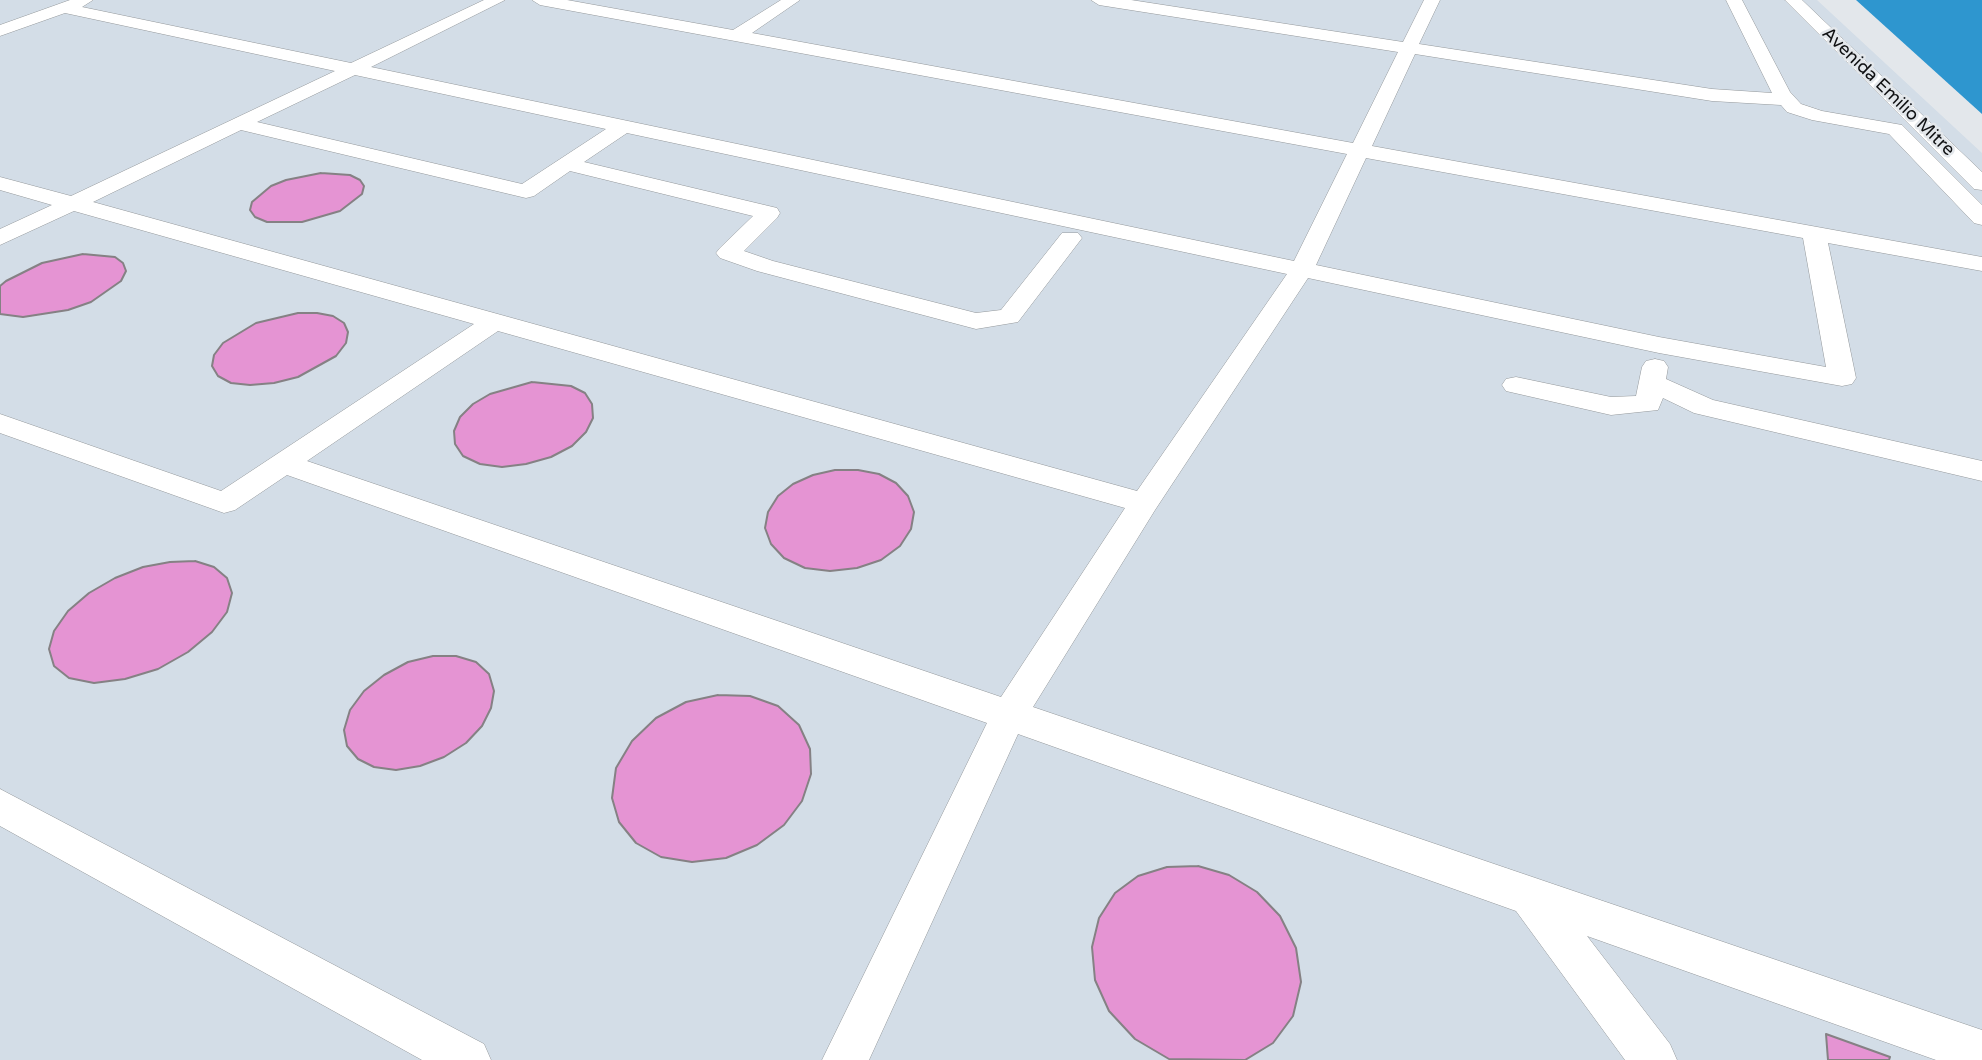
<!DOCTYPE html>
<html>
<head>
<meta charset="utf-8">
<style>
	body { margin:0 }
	canvas { display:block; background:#e3e7eb }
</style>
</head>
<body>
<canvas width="1982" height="1060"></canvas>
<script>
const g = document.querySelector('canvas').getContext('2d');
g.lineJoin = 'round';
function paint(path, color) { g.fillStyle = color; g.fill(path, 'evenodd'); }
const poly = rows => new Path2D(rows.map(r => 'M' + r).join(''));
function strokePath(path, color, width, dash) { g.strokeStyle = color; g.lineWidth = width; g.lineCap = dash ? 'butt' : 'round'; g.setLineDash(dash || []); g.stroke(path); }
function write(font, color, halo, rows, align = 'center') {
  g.font = font + ' "Varela Round",sans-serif'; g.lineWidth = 5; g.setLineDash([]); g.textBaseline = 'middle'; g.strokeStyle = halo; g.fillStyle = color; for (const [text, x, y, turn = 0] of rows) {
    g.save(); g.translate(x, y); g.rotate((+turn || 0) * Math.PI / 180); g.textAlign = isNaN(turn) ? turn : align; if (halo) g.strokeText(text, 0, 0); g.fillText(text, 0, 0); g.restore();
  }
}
paint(poly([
	[0,0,1817,0,1982,153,1982,1060,0,1060]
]), '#d3dde7');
paint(poly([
	[1856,0,1982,0,1982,114]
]), '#2e96cf');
const building = poly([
	[321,173,350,175,360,180,364,186,362,194,340,211,302,222,267,222,255,217,250,210,252,202,271,186,286,180,321,173],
	[83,254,115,257,123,263,126,271,121,281,91,302,68,310,23,317,0,314,0,286,6,281,42,263,83,254],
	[298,313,317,313,333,316,344,323,348,332,346,343,336,356,298,377,274,383,250,385,231,383,218,376,212,366,214,355,223,343,256,323,298,313],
	[532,382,571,386,585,393,592,404,593,418,586,432,572,446,551,457,526,464,502,467,480,464,463,456,455,444,454,431,460,417,473,404,490,394,532,382],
	[835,470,858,470,879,474,896,483,908,496,914,512,911,529,900,546,881,560,857,568,830,571,805,568,784,558,771,544,765,528,768,512,778,496,793,484,813,475,835,470],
	[195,561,214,567,227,578,232,593,227,612,212,632,188,652,158,669,125,679,94,683,69,678,54,666,49,649,54,631,68,611,89,593,115,578,143,567,170,562,195,561],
	[433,656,456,656,476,662,489,674,494,691,491,708,482,726,466,743,444,757,420,766,396,770,374,767,358,759,347,746,344,730,350,710,364,691,384,675,408,662,433,656],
	[718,695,750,696,778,706,799,725,810,749,811,774,802,801,784,825,757,845,726,858,692,862,661,857,636,843,619,822,612,798,616,768,632,741,656,718,686,702,718,695],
	[1198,866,1229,875,1257,892,1280,916,1296,948,1301,982,1293,1016,1273,1043,1245,1060,1169,1059,1135,1039,1109,1011,1095,980,1092,947,1099,918,1115,893,1138,876,1167,867,1198,866],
	[1826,1034,1890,1057,1889,1060,1828,1060,1826,1034]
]);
paint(building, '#e594d3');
strokePath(building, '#858184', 2);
const minor = poly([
	[70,0,93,0,82,7,351,63,484,0,505,0,371,67,1294,261,1347,154,540,5,532,0,567,0,733,30,781,0,800,0,752,33,1353,143,1398,52,1099,5,1091,0,1131,0,1403,42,1424,0,1440,0,1419,44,1712,89,1772,93,1726,0,1742,0,1790,92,1801,104,1822,111,1902,125,1982,205,1982,225,1974,223,1889,134,1812,120,1787,112,1781,105,1712,101,1415,54,1372,146,1982,257,1982,271,1828,243,1856,378,1852,384,1842,386,1659,353,1308,278,1155,510,1033,707,1982,1030,1982,1060,1936,1060,1587,936,1670,1044,1677,1060,1625,1060,1516,911,1018,734,869,1060,822,1060,987,723,287,475,235,510,224,513,0,433,0,414,221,491,474,324,74,211,0,245,0,229,52,205,0,190,0,177,71,196,335,71,65,13,0,36,0,25,70,0],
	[355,75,606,129,522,184,257,122,355,75],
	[241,130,526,198,534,196,570,171,753,216,720,248,716,253,720,258,757,271,976,329,1018,322,1082,238,1078,233,1062,233,1001,310,976,313,773,261,744,251,777,218,780,213,777,208,584,162,627,133,1287,274,1137,491,93,202,241,130],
	[1366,158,1803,238,1826,367,1659,337,1316,265,1366,158],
	[498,331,1125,508,1001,697,307,461,498,331],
	[1785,0,1802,0,1982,172,1982,190,1974,189,1785,0],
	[1655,359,1664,361,1668,367,1666,379,1713,400,1982,461,1982,481,1694,413,1663,398,1658,410,1611,415,1506,391,1502,385,1506,379,1516,377,1611,397,1636,396,1642,367,1646,361,1655,359],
	[0,789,484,1044,491,1060,422,1060,0,826,0,789]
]);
strokePath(minor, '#95999c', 1);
paint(minor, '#fff');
write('18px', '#0f1012', '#e3e7eb', [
	["Avenida Emilio Mitre",1888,92,44]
]);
</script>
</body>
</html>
